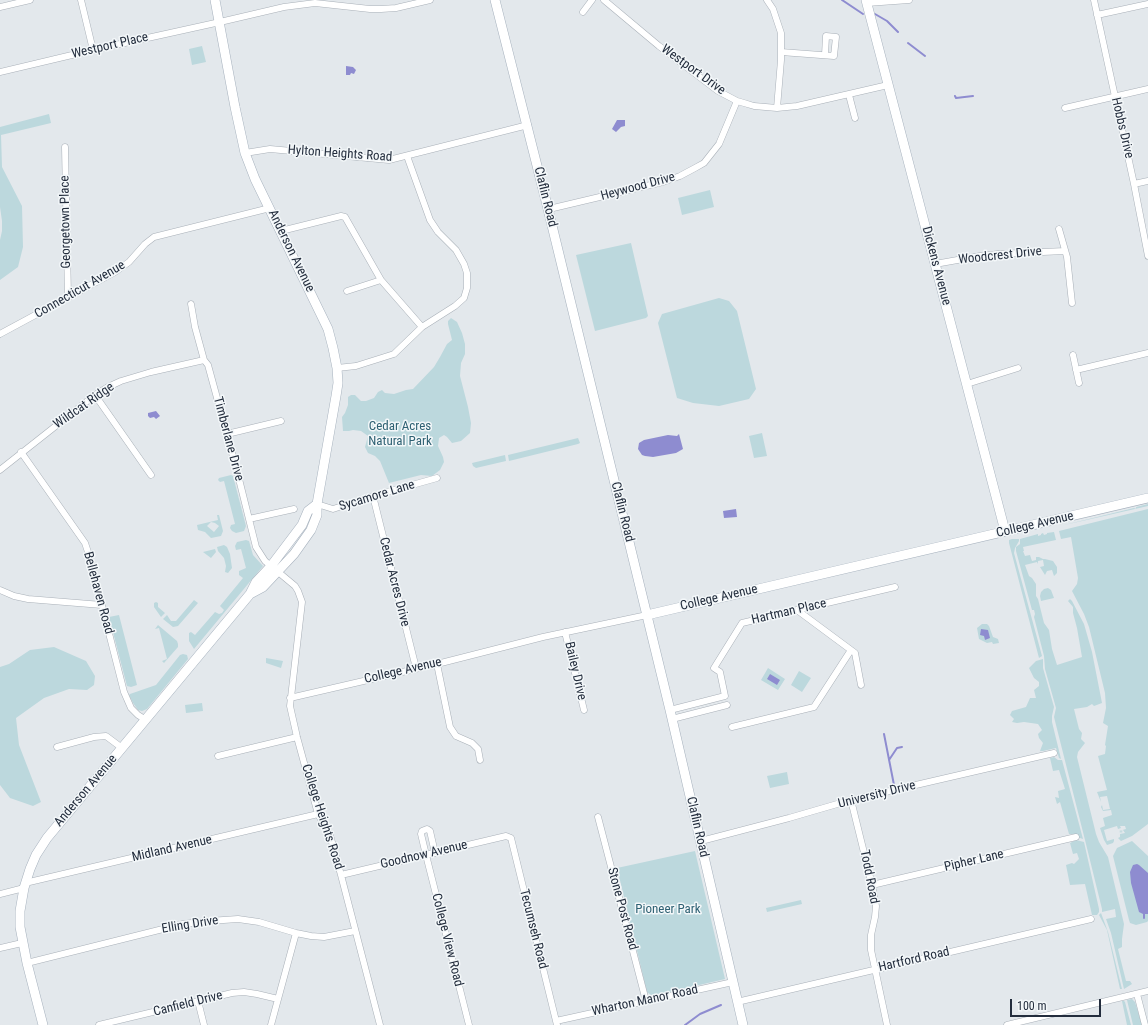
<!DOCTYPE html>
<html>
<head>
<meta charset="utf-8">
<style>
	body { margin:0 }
	#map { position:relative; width:1148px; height:1025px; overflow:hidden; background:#e3e8ec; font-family:"Roboto Condensed",sans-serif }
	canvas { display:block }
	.scale { position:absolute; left:1010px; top:999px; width:91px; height:18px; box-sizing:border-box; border:2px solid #232d3d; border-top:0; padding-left:5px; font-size:12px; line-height:14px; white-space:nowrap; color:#232d3d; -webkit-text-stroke:3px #f3f7f9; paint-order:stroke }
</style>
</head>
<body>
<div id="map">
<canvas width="1148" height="1025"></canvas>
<div class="scale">100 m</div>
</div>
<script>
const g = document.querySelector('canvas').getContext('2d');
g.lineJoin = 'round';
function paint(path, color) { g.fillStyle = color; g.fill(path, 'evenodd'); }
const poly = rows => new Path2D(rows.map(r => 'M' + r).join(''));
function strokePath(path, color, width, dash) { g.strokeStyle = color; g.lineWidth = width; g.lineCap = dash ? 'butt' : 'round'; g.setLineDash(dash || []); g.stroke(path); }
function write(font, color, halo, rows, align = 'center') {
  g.font = font + ' "Roboto Condensed",sans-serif'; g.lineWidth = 3; g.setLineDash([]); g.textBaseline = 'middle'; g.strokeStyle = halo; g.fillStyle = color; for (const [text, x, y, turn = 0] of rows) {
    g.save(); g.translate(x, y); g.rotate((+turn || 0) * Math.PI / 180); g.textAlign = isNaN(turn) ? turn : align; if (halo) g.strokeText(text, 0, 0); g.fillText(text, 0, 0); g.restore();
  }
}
paint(poly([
	[202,46,206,62,192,65,189,49],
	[49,114,51,123,1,135,2,167,22,206,23,247,18,267,0,280,0,240,2,231,2,221,0,207,0,127],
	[710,190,714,207,682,215,678,198],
	[631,243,648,316,646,318,595,331,576,255],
	[719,298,729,301,737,311,756,389,749,399,719,406,693,403,677,398,658,323,662,314],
	[451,318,457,322,462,333,465,344,465,354,461,363,460,376,468,407,471,423,470,433,461,441,452,443,447,437,444,435,439,438,438,446,443,457,444,462,440,470,432,476,421,475,389,483,380,461,375,456,368,453,365,447,368,436,361,431,353,430,349,431,343,431,342,417,345,413,348,405,348,397,351,395,355,395,361,401,366,401,374,398,378,392,382,390,385,393,394,394,406,390,413,389,434,367,440,357,447,344,452,340,448,324,448,321],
	[762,433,767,456,754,458,749,436],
	[578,438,580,443,578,444,509,461,508,455],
	[505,455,506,461,476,468,473,466,472,463],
	[231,475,233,476,246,526,244,531,236,533,232,531,230,528,231,525,235,524,224,481,220,482,218,480,219,478],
	[1148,504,1148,506,1060,526,1134,508,1136,509,1136,507],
	[1148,509,1148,824,1132,836,1121,841,1118,838,1120,837,1120,834,1125,833,1123,830,1121,831,1123,832,1119,833,1121,832,1119,831,1126,829,1125,826,1120,826,1121,828,1118,829,1117,826,1104,830,1107,841,1114,839,1114,841,1113,843,1107,845,1104,840,1100,828,1105,826,1103,818,1112,815,1111,810,1103,811,1101,807,1102,805,1103,810,1110,809,1107,796,1100,797,1101,802,1097,792,1107,790,1098,756,1105,754,1106,746,1105,745,1108,726,1103,723,1106,708,1105,693,1089,627,1084,614,1072,591,1077,584,1078,578,1071,537,1061,539,1059,531],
	[219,515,223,531,221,536,211,538,205,532,198,530,197,525,218,520,217,515],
	[211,522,215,523,219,526,214,532,207,526],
	[1054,532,1056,540,1023,547,1024,551,1023,551,1025,556,1030,555,1032,561,1036,560,1036,557,1039,557,1043,559,1045,559,1053,561,1057,567,1057,573,1054,576,1052,570,1047,571,1045,575,1040,567,1044,566,1043,560,1038,561,1038,564,1037,562,1025,565,1029,576,1032,578,1036,584,1036,596,1038,599,1044,623,1049,630,1052,649,1057,665,1082,657,1077,628,1073,613,1073,607,1068,601,1070,599,1072,601,1084,624,1092,652,1102,703,1094,706,1092,704,1087,707,1074,709,1079,729,1082,733,1081,739,1085,743,1078,752,1077,757,1096,834,1099,842,1108,857,1124,924,1122,939,1122,947,1118,949,1126,981,1130,981,1132,984,1124,989,1111,933,1106,919,1116,917,1115,909,1102,912,1102,909,1085,840,1056,725,1054,717,1056,708,1045,669,1044,656,1034,617,1035,614,1034,610,1032,610,1016,551,1016,547,1020,544,1020,539,1038,534,1038,536,1041,535,1041,534,1043,533,1044,535,1047,534,1047,533],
	[1012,539,1019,539,1019,541,1015,548,1014,553,1042,656,1039,658,1009,543,1009,540],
	[246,540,249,541,253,555,263,566,194,649,189,641,189,633,191,632,195,635,215,612,219,614,222,613,224,610,220,606,243,578,239,575,239,571,246,568,241,549,236,550,235,546,237,542],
	[224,545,227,547,230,554,232,568,228,573,225,572,226,566,224,558,218,551,217,547],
	[215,549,216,552,211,558,203,552],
	[1048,588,1051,590,1054,598,1041,601,1040,596,1041,592,1044,589],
	[194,600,198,603,178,626,173,627,163,619,167,615,171,621,176,621],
	[156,602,158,603,158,607,165,613,161,617,154,607,154,603],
	[119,615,137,685,131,687,127,686,109,617],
	[982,624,987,624,989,626,993,637,998,639,999,643,993,644,992,642,987,643,979,639,977,628],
	[158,625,177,641,178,644,178,647,164,663,162,661,167,659,159,628,155,629],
	[54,647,86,661,95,676,94,685,87,690,69,689,44,698,16,718,19,745,41,802,33,806,10,798,0,785,0,667,9,664,30,650],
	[183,654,187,655,188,659,147,709,142,711,138,710,133,703,129,695,130,694,156,685,180,655],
	[266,658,283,661,281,668,266,663],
	[1043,659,1043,668,1054,707,1052,716,1052,722,1061,759,1059,758,1056,748,1043,751,1040,751,1043,743,1039,738,1038,734,1042,730,1038,724,1024,722,1017,723,1012,722,1014,719,1010,715,1012,711,1026,707,1030,698,1036,698,1034,690,1039,686,1039,682,1034,678,1029,668,1036,661],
	[768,668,785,679,778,690,761,680],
	[799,671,811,678,802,692,791,685],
	[202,703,203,711,186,713,185,705],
	[1054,757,1058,760,1062,760,1083,839,1077,837,1076,834,1069,834,1060,802,1057,804,1055,797,1059,798,1058,791,1065,789,1059,770,1053,771,1050,758],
	[787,772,789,784,770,788,767,776],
	[1076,840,1084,842,1099,909,1099,912,1097,915,1092,915,1085,884,1070,885,1066,865,1072,863,1074,864,1079,859,1077,853,1073,854,1070,843],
	[1132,841,1148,856,1148,921,1147,922,1136,925,1130,923,1129,920,1113,856,1117,848],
	[695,851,725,979,652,996,647,992,617,868],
	[801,900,802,904,767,912,766,908],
	[1101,913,1108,932,1122,989,1120,989,1107,930,1099,915],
	[1132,999,1135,1002,1142,1025,1133,1025,1127,1000],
	[1122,1001,1124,1001,1125,1002,1131,1025,1127,1025]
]), '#bcd8dd');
paint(poly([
	[346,66,353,67,356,70,354,74,351,73,350,75,346,75],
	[617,120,625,120,625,126,621,127,616,132,612,129],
	[156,411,160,416,156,419,154,417,150,418,148,416,148,413],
	[679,434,683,449,676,453,653,457,645,456,642,455,638,449,639,443,644,440,668,435,677,436],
	[736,509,737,517,724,518,723,511],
	[981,629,988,630,990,638,985,640,984,636,980,635],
	[770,674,780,680,777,685,767,679],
	[1137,864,1139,865,1148,873,1148,914,1143,914,1139,912,1131,883,1130,872,1133,865]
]), '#8e8cd0');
strokePath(poly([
	[842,0,863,14],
	[875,14,887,21,898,32],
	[908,43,925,56],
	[955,96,956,98,973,96],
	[884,734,894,785],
	[889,760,897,748,902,747],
	[1144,918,1144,912],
	[685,1025,700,1014,721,1005]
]), '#8e8cd0', 2);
const street = poly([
	[81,0,93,50],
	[604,0,659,46,718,91,737,101,744,103,754,106,777,108,797,106,888,85],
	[767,0,773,9,781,33,781,60,777,108],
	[1094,0,1134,184,1148,256],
	[867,3,909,0],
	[0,7,30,0],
	[583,12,592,0],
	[1097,15,1148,4],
	[781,52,834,56,836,37,826,36,825,55],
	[0,72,93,50,220,22,284,7,315,3,370,9,381,9,396,8,430,0],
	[849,95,855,118],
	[1065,108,1148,89],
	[65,147,68,297],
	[245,153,270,149,389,160,528,125],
	[1134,184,1148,181],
	[549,209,663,182,680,176,695,168,704,163,719,144,737,101],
	[1059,229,1067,257,1072,303],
	[281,231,341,216,345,217,381,280,422,327],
	[935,264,980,256,998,254,1065,251],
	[347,291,381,280],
	[191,304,195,327,204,360,208,365,237,471,256,547,265,561,295,586,298,591,302,602,290,706,297,737,318,814,330,835,341,875,380,1025],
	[0,334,115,272,129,262,145,244,154,237,270,208],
	[1073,355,1079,383],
	[337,368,356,366,394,354,422,327,455,306,464,298,467,288,467,273,464,264,456,250,438,232,430,220,407,156],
	[1076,370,1148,353],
	[967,384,1018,368],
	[95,395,151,475],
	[227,434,281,421],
	[21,452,85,543,89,555,124,692,131,708,138,715,146,720],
	[0,470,95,395,108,387,121,381,151,372,204,360],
	[373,496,416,668],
	[317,504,333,509,373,496,437,478],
	[249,519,294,509],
	[0,590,14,596,28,599,102,605],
	[797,610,855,653,861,685],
	[565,632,584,710],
	[437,664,450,727,456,736,472,743,478,749,480,760],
	[290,698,437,664,543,637,647,615],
	[670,710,725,696,720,672,714,668,742,623,895,587],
	[672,719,727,705],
	[732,727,814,707,851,650],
	[57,747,94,737,106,736,122,748],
	[218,756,297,737],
	[851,800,872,885,876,906,875,917,871,935,871,950,887,1025],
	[598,817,646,1001],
	[701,841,789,818,851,800,1054,753],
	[435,853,430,831,427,829,422,831,421,834,426,855,469,1025],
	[341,875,506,836,511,838,557,1025],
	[25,883,318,814],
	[872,885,1076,837],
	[0,894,24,888],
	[0,948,22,943],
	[27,963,183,924,209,921,238,919,259,922,296,933,311,936,324,937,355,931],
	[1137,994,1145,1025],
	[198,1001,204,1025],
	[737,1002,1091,919],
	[556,1021,733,982],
	[99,1025,232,993,244,992,257,994,278,999],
	[271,1025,296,933],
	[1007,1025,1148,991]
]);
const secondary = poly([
	[215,0,235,107,245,153,255,179,328,329,333,348,337,368,338,383,336,396,317,504,317,515,311,530,294,554,263,587,250,594],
	[495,0,548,209,670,710,743,1025],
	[866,0,1005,531],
	[647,615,1148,498],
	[43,1025,27,963,20,927,20,911,24,888,30,869,36,855,47,838,250,594,256,582,271,566,302,525,308,511,317,504]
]);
strokePath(street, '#a9b0b8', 7);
strokePath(secondary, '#a7b2be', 10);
strokePath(street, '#fff', 6);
strokePath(secondary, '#fff', 9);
write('13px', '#232d3d', '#f3f7f9', [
	["Westport Place",110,46,-13],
	["Westport Drive",693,70,36],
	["Hobbs Drive",1122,128,77],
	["Hylton Heights Road",340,154,4],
	["Heywood Drive",638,187,-15],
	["Claflin Road",545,197,76],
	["Georgetown Place",66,222,-91],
	["Anderson Avenue",291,251,64],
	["Woodcrest Drive",1000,256,-6],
	["Dickens Avenue",936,266,75],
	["Connecticut Avenue",80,290,-30],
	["Wildcat Ridge",84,406,-35],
	["Timberlane Drive",228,439,75],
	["Sycamore Lane",377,496,-17],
	["Claflin Road",622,512,76],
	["College Avenue",1035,525,-13],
	["Cedar Acres Drive",394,582,76],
	["Bellehaven Road",98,593,75],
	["College Avenue",719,598,-13],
	["Hartman Place",789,612,-13],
	["College Avenue",403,671,-13],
	["Bailey Drive",575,671,77],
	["Anderson Avenue",86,791,-50],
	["University Drive",877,795,-14],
	["College Heights Road",322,817,72],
	["Claflin Road",697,827,77],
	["Midland Avenue",172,849,-13],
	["Goodnow Avenue",424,855,-13],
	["Pipher Lane",974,861,-13],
	["Todd Road",869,877,79],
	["Stone Post Road",622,909,75],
	["Elling Drive",190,925,-9],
	["Tecumseh Road",533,929,76],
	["College View Road",447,940,76],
	["Hartford Road",914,960,-13],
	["Wharton Manor Road",645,1001,-12],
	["Canfield Drive",188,1004,-14]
]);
write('13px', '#2e6173', '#f3f7f9', [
	["Cedar Acres",400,427],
	["Natural Park",400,442],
	["Pioneer Park",668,910]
]);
</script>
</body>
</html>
